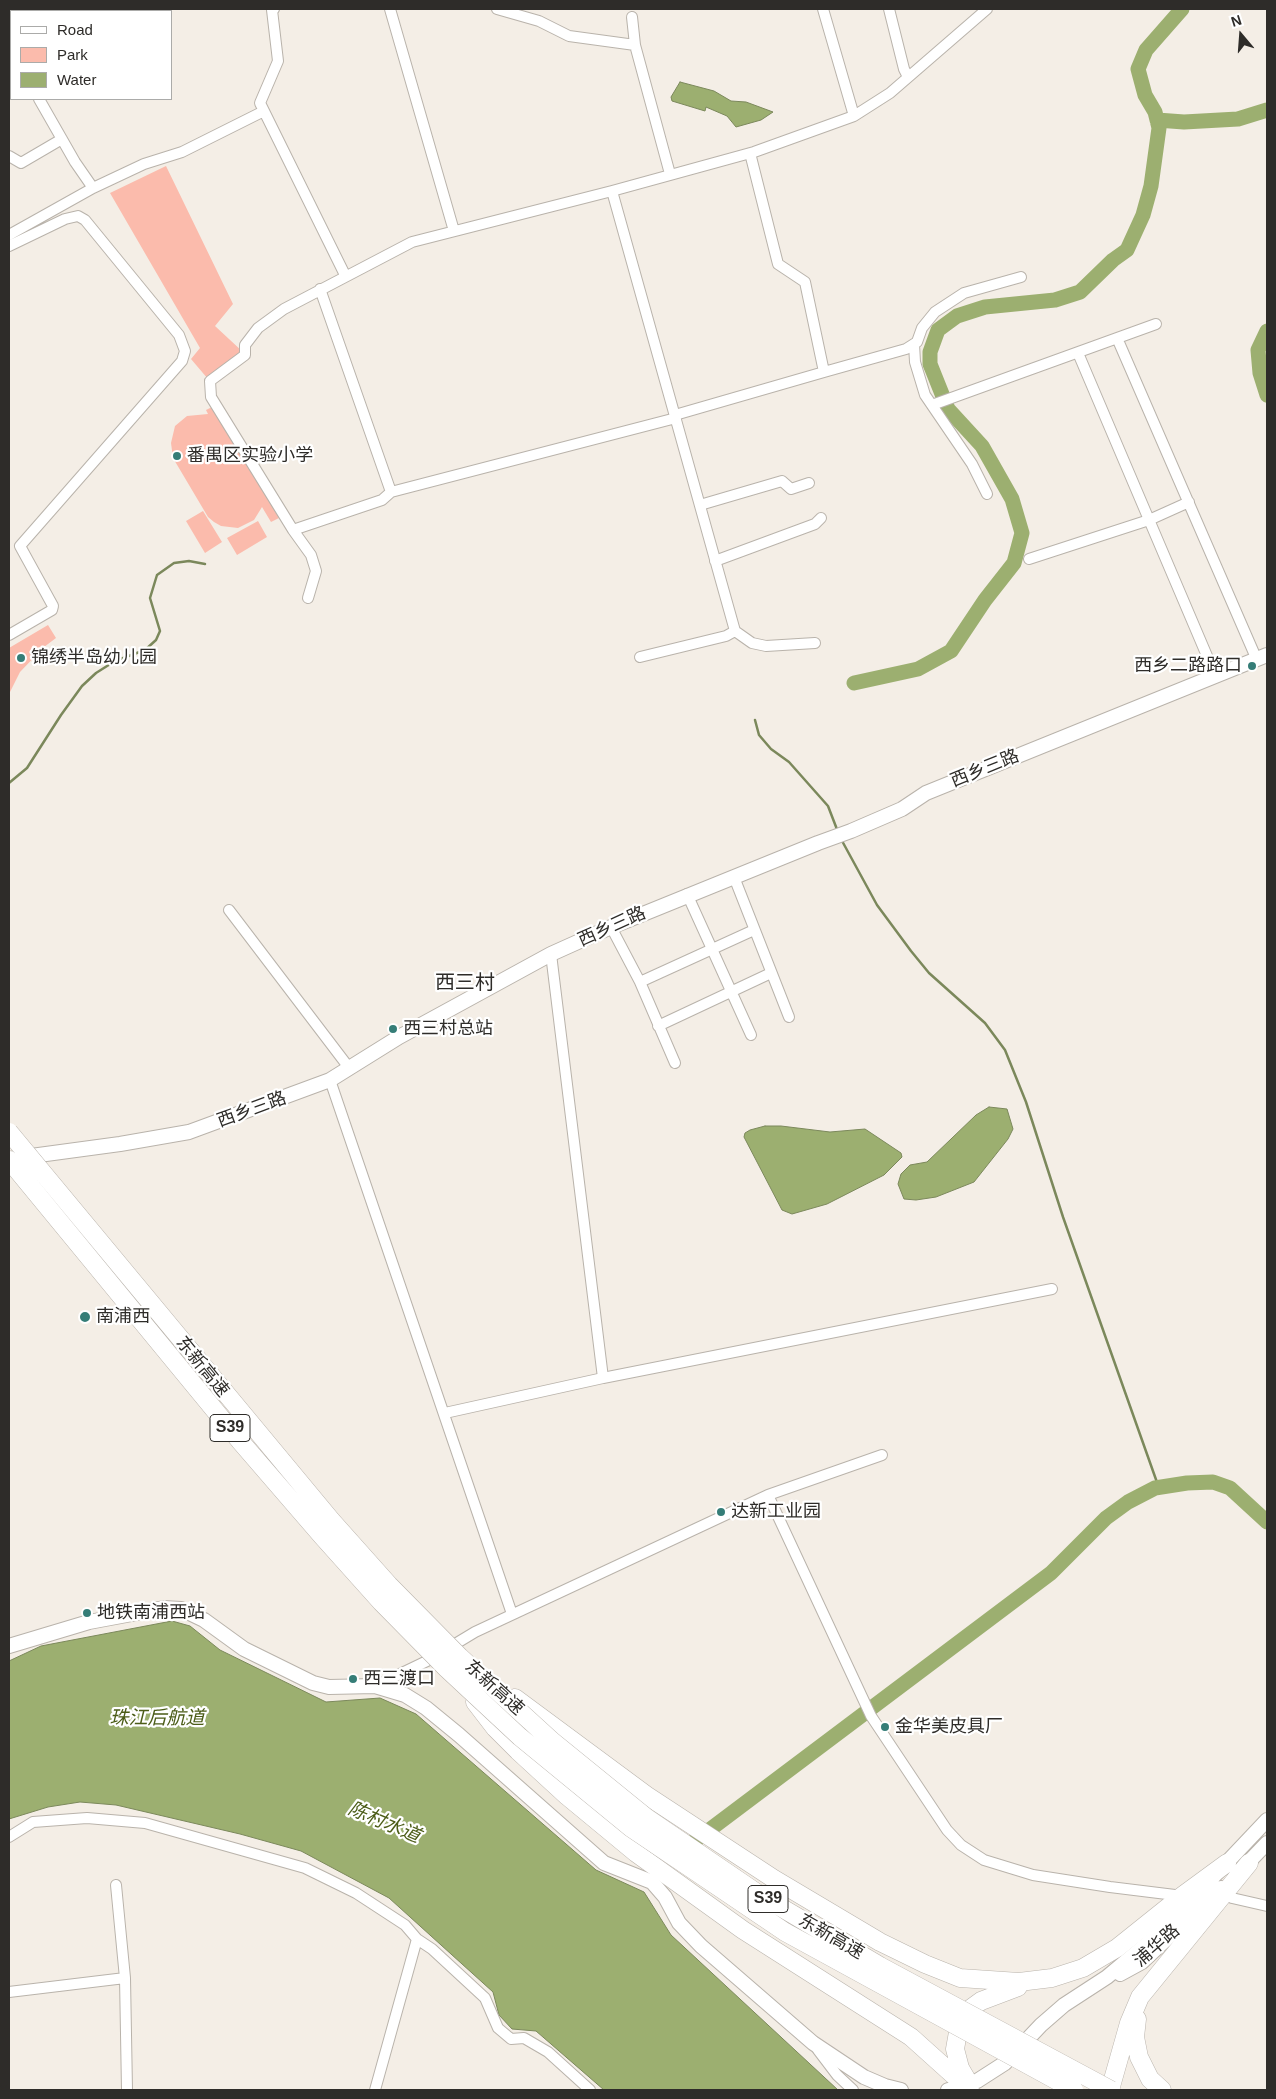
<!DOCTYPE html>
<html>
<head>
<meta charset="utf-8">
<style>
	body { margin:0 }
	#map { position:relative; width:1276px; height:2099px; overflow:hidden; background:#f4eee6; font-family:Helvetica,sans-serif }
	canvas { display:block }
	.frame { position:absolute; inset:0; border:10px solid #2e2c29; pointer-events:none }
	.legend { position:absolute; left:10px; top:10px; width:162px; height:90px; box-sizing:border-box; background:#fff; border:1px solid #ababa9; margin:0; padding:6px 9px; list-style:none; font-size:15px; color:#2e2c29 }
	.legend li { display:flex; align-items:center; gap:10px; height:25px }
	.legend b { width:25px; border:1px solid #ababa9 }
	.north { position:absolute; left:1216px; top:10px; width:50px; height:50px; -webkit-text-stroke:4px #fff; paint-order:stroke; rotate:342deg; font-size:14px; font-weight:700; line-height:20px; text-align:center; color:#2e2c29 }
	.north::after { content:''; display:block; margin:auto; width:18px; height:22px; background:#2e2c29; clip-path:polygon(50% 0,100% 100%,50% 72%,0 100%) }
</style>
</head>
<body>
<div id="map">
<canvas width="1276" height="2099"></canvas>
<div class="frame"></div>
<ul class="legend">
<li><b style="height:6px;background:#fff"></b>Road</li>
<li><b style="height:14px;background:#fbbbac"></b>Park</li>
<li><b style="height:14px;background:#9caf70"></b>Water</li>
</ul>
<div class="north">N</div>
</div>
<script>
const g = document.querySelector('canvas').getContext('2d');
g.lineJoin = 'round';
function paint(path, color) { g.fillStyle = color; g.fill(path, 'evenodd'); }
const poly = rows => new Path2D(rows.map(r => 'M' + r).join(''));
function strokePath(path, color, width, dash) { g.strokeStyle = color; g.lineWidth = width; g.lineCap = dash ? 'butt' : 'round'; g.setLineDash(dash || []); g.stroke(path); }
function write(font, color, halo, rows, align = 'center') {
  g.font = font + ' Helvetica,"Noto Sans SC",sans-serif'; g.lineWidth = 4.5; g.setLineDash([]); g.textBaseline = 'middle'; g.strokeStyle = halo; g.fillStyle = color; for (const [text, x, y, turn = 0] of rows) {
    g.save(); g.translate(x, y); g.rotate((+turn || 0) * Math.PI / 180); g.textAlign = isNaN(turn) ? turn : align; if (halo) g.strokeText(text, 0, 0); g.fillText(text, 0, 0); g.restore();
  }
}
paint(poly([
	[166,166,233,304,215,326,243,352,208,379,191,359,200,348,110,193],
	[214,406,279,518,271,522,262,507,254,520,238,528,221,526,214,522,208,517,173,458,171,443,175,426,187,416,208,414,206,410],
	[203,511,222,542,205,553,186,521],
	[258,521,267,537,237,555,227,538],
	[48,625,56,638,44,647,20,672,9,694,9,648]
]), '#fbbbac');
const water = poly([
	[680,82,714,91,731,101,746,102,773,112,761,120,736,127,727,116,706,107,705,111,672,101,671,97,680,82],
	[989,1107,1007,1109,1013,1129,1008,1139,974,1182,936,1197,916,1200,904,1199,898,1184,901,1174,910,1165,927,1162,976,1115,989,1107],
	[765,1126,781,1126,830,1132,865,1129,901,1153,902,1157,884,1175,827,1204,792,1214,782,1210,744,1137,745,1133,750,1130,765,1126],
	[172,1621,190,1626,220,1650,326,1702,380,1698,416,1714,596,1870,644,1892,671,1935,838,2090,604,2090,536,2031,512,2029,499,2015,493,1992,389,1898,301,1851,240,1834,116,1805,80,1802,48,1807,9,1819,9,1661,41,1646,172,1621]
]);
paint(water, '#9caf70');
strokePath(water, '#7b885b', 1);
strokePath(poly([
	[755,720,759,735,771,749,789,762,828,806,838,832],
	[9,783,27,768,61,715,82,686,96,673,115,661,145,650,156,640,160,631,150,598,157,575,174,563,189,561,205,564],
	[841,839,877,905,911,951,929,973,985,1023,1005,1050,1026,1102,1063,1217,1159,1488]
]), '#7b885b', 2.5);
strokePath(poly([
	[1157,120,1184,122,1238,119,1267,110],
	[1267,331,1258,350,1260,373,1267,395],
	[854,683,918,669,951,651,985,600,1014,563,1022,533,1012,499,982,446,948,409,930,364,930,352,938,330,957,316,985,307,1055,300,1080,292,1113,260,1127,250,1143,215,1151,186,1159,128,1155,112,1145,95,1138,69,1146,50,1182,9],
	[680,1852,1051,1573,1106,1518,1128,1502,1155,1488,1187,1483,1213,1482,1230,1488,1267,1522]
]), '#9caf70', 15);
const street = poly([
	[274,9,272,10,278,61,260,103,345,275],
	[390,9,454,231],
	[497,9,539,21,569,36,635,45],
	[823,9,854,116],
	[889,9,904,69,908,77],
	[632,17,635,45,670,174],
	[9,45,11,49],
	[39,99,75,162,93,188],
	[9,156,21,163,62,139],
	[612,191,735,631,726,636,640,657],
	[9,235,93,188,144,164,182,152,264,111],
	[9,246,65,219,78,216,85,220,179,335,185,351,182,361,20,546,53,606,52,610,9,635],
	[320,289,391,492],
	[1117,338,1257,660],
	[914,344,915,362,925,395,972,464,987,494],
	[1078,353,1216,677],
	[824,372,906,349,917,342,922,328,935,312,964,293,1021,277],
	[932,405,1156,324],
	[675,415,824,372,805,282,778,264,750,153],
	[700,505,782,481,791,489,809,483],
	[293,530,382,500,391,492,676,418],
	[1029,559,1149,520,1189,502],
	[715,561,815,524,821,518],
	[308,598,316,571,311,555,293,530,211,397,210,381,245,355,245,345,258,328,284,309,412,242,612,191,754,152,854,116,890,93,987,9],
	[735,631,752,643,766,646,815,643],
	[734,877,789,1017],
	[687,894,751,1035],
	[229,910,350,1069],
	[611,927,640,982,675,1063],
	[551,954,603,1378],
	[640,982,754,930],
	[658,1026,771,973],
	[330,1080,512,1614],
	[445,1413,603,1378,1052,1289],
	[768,1495,871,1716,947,1830,961,1845,984,1860,1033,1875,1110,1887,1183,1896],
	[375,1686,427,1661,475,1632,768,1495,882,1455],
	[9,1837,33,1822,87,1818,145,1823,305,1868,356,1893,405,1925,417,1939,432,1949,485,1998,498,2028,511,2039,524,2038,548,2052,590,2090],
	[116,1885,125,1978,127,2090],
	[1220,1893,1232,1898,1267,1906],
	[9,1992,125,1978],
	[818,2050,837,2075,853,2090],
	[375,2090,417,1939]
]);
const secondary = poly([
	[9,1159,120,1144,189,1132,330,1080,399,1037,551,954,611,927,818,843,851,831,902,809,926,793,1267,655],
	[9,1646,89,1622,164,1608,181,1609,204,1620,244,1649,313,1683,329,1687,375,1686,405,1695,426,1708,459,1735,604,1863,652,1882,665,1897,679,1923,701,1946,813,2043,864,2077,885,2086,901,2090],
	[1242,1869,1267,1843],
	[1120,1974,1142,1962,1221,1888],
	[977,2081,1005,2063,1041,2025,1064,2005,1107,1977,1162,1931,1267,1820],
	[948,2090,953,2089]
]);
const highway = poly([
	[515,1698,646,1795,774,1879,880,1942,925,1964,960,1978,1019,1982,1052,1978,1083,1968,1117,1948,1182,1896,1227,1863],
	[475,1702,495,1728,518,1751,567,1796,636,1853,743,1930,911,2037,970,2090],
	[1137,2019,1135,2037,1139,2057,1150,2079,1162,2090],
	[967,2080,960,2068,955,2049,960,2021,970,2009,981,2001,1018,1987],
	[1110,2090,1129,2023,1140,1997,1249,1863]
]);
strokePath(street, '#b9b3ab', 12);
strokePath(secondary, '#b9b3ab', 16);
strokePath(highway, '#b9b3ab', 19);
strokePath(street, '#fff', 10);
strokePath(secondary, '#fff', 14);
strokePath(highway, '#fff', 18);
const highwayBridge = poly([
	[9,1132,331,1520,389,1585,460,1657,551,1740,647,1818,760,1895,880,1966,1111,2090],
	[9,1160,240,1441,322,1536,381,1602,447,1669,520,1737,631,1828,785,1932,1074,2090]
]);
strokePath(highwayBridge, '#b9b3ab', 19, []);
strokePath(highwayBridge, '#fff', 18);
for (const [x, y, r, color] of [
	[177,456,5,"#357d77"],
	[21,658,5,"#357d77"],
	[1252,666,5,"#357d77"],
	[393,1029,5,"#357d77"],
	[85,1317,6,"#357d77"],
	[721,1512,5,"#357d77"],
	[87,1613,5,"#357d77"],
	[353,1679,5,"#357d77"],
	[885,1727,5,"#357d77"]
]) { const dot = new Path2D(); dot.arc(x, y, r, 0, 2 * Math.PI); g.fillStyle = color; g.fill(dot); strokePath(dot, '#fff', 2); }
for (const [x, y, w] of [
	[230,1428,40],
	[768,1899,40]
]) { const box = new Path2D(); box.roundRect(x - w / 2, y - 13.5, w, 27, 4); g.fillStyle = '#fff'; g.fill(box); strokePath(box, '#2e2c29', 1); }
write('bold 16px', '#2e2c29', null, [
	["S39",230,1428],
	["S39",768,1899]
]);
write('18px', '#2e2c29', '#fff', [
	["番禺区实验小学",187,456],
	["锦绣半岛幼儿园",31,658],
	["西乡二路路口",1242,666,"right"],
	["西三村总站",403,1029],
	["南浦西",96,1317],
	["达新工业园",731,1512],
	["地铁南浦西站",97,1613],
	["西三渡口",363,1679],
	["金华美皮具厂",895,1727]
], 'left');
write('18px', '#2e2c29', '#fff', [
	["西乡三路",985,769,-22],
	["西乡三路",612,927,-24],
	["西乡三路",252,1110,-20],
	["东新高速",202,1367,51],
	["东新高速",494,1688,42],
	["东新高速",831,1937,30],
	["浦华路",1157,1946,-41]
]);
write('italic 19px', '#4c5d18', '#fff', [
	["珠江后航道",157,1719],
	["陈村水道",384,1823,23]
]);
write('20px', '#2e2c29', '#fff', [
	["西三村",465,983]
]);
</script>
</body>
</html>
